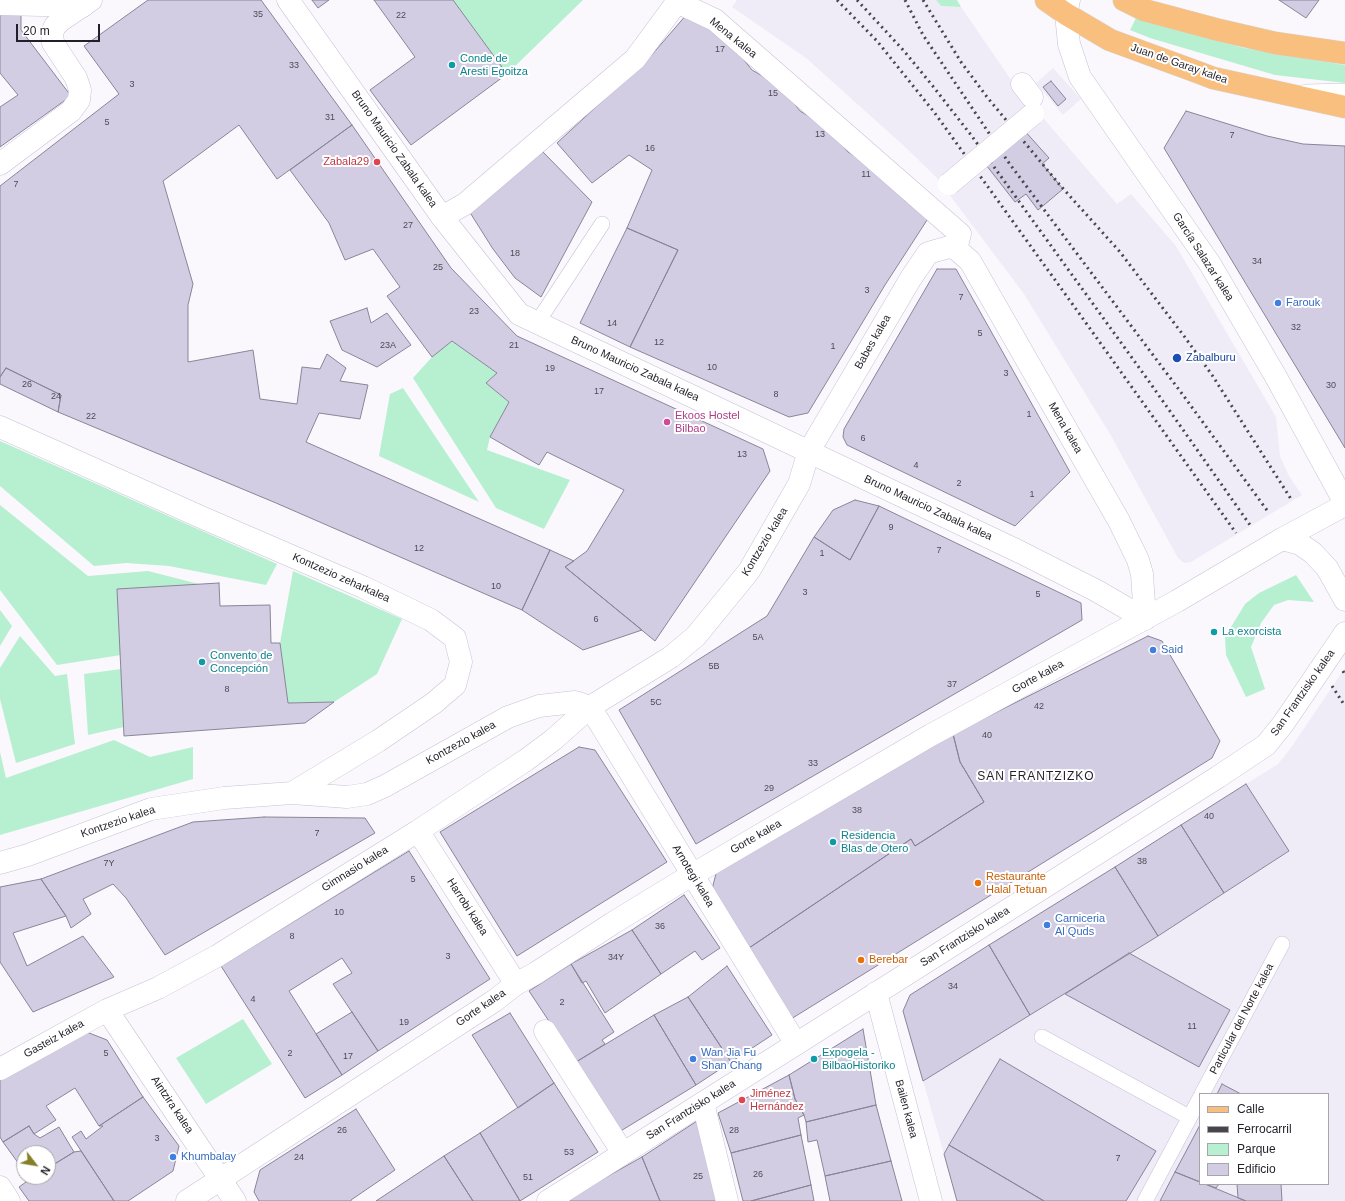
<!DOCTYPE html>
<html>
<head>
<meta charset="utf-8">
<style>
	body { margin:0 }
	#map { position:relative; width:1345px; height:1201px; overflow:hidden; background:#faf8fd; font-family:Helvetica,sans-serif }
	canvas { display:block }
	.legend { position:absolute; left:1199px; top:1093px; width:130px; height:92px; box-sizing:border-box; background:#fff; border:1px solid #a7a5a9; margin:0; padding:5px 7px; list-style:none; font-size:12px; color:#221f27 }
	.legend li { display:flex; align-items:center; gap:8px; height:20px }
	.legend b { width:20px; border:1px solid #a7a5a9 }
	.north { position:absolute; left:16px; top:1145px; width:40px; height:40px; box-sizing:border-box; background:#fff; border:1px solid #a7a5a9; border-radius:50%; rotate:121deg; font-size:11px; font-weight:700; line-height:16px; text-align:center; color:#221f27 }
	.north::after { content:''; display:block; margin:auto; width:14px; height:18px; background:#857f27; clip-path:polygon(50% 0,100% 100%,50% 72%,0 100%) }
	.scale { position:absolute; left:16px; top:24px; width:84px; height:18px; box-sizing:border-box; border:2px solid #221f27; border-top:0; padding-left:5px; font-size:12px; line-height:14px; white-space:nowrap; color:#221f27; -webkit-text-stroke:3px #fff; paint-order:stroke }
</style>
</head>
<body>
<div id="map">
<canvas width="1345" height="1201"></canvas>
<ul class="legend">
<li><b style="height:5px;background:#f8bf7e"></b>Calle</li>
<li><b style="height:5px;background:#48454d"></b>Ferrocarril</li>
<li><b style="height:11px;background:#b7efd1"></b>Parque</li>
<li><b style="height:11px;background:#d3cde3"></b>Edificio</li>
</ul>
<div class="north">N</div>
<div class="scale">20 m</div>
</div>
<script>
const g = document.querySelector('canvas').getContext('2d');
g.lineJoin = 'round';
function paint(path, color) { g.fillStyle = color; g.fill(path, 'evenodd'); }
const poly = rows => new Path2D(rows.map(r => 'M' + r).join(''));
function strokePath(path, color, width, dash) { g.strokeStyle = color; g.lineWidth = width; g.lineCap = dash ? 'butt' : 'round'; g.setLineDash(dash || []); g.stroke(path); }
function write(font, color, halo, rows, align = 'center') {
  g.font = font + ' Helvetica,sans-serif'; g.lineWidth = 4; g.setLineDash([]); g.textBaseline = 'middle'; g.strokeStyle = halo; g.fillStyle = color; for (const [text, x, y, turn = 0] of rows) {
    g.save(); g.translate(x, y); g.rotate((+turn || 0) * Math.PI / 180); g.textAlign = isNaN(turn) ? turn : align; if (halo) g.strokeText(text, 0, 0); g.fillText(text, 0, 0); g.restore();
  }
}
paint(poly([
	[737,0,936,0,941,6,961,7,1014,84,1117,204,1131,194,1176,246,1276,417,1280,456,1289,476,1302,495,1191,562,1184,563,1178,558,1110,434,1024,294,936,177,903,145,806,58,732,7],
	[1053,68,1081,99,1063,115,1036,83],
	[1345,668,1345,1201,1126,1201,1155,1151,1000,1059,944,1154,923,1081,1065,994,1199,1066,1230,1010,1129,953,1158,936,1289,852,1246,784,1278,764,1290,749],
	[1200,1094,1328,1094,1328,1184,1200,1184]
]), '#efecf8');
paint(poly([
	[453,0,583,0,507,74],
	[936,0,957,0,961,7,941,6],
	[1137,16,1186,32,1244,48,1345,65,1345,83,1275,75,1150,38,1130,30],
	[452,341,497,373,486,383,509,402,490,437,487,450,570,480,544,529,496,508,413,378,432,357],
	[403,388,479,502,379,456,390,394],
	[0,441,191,526,277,564,266,585,169,566,126,563,94,566,0,486],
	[0,505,88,576,148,571,199,584,121,655,57,665,0,590],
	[293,571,402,619,377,674,334,702,288,703,280,643],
	[1296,575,1314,602,1288,600,1274,605,1261,623,1251,647,1265,689,1246,697,1226,655,1225,637,1245,604,1259,593],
	[0,610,12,626,0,646],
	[20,636,55,676,67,674,75,744,16,763,0,699,0,668],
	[121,669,124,727,88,735,84,674],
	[114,740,150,757,193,747,193,779,0,835,0,752,6,778],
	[243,1019,272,1064,206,1104,176,1058]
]), '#b7efd1');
const building = poly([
	[148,0,261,0,352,125,277,179,239,125,163,181,193,284,188,305,188,362,253,350,260,399,297,404,302,367,320,369,327,354,346,368,340,381,368,385,360,419,319,413,306,442,550,550,522,610,276,503,58,412,61,395,6,368,0,377,0,186,119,94,84,46,148,0],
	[312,0,329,0,318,8,312,0],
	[374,0,453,0,507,74,411,145,370,90,415,57,374,0],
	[1279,0,1319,0,1306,18,1279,0],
	[0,8,21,9,21,30,71,96,0,147,0,107,18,95,0,73,0,8],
	[687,14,731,44,752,70,781,87,800,111,828,128,848,152,878,170,905,201,918,206,929,217,885,285,808,413,789,417,630,347,678,250,627,228,652,170,629,155,592,183,557,143,650,57,687,14],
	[1051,81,1066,99,1058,106,1043,87,1051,81],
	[1186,111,1267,136,1303,144,1345,146,1345,448,1164,148,1186,111],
	[352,125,451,268,517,336,763,449,770,471,655,641,565,567,587,551,624,490,547,452,539,465,490,437,509,402,486,383,497,373,452,341,432,357,387,296,400,287,373,249,345,260,329,223,290,170,352,125],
	[1023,129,1049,158,1042,164,1063,189,1038,210,1026,194,1015,202,983,161,1023,129],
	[543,152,592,202,541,297,515,278,493,249,469,211,543,152],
	[627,228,678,250,630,347,580,323,627,228],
	[937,269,956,269,1070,472,1015,526,847,445,843,437,844,429,937,269],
	[367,308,371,323,387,313,411,345,377,367,342,350,330,321,367,308],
	[6,368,61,395,58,412,0,384,0,377,6,368],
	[855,500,879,506,850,560,814,537,833,510,855,500],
	[879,506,1081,603,1082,620,696,844,619,710,767,616,814,537,850,560,879,506],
	[550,550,574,561,565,567,642,630,583,650,522,610,550,550],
	[219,583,220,606,270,605,271,643,280,643,288,703,334,702,305,723,124,736,117,589,219,583],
	[1148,636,1162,641,1220,741,1212,758,791,1019,746,950,911,839,915,846,984,802,960,762,953,734,1148,636],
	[953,734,960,762,984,802,915,846,911,839,746,950,711,893,718,866,953,734],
	[579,747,595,750,667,862,517,956,440,832,579,747],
	[1246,784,1289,851,1224,893,1181,825,1246,784],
	[264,817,365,818,375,833,165,955,126,898,113,884,83,899,91,914,71,928,66,916,41,879,193,822,264,817],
	[1181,825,1224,893,1158,936,1115,867,1181,825],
	[409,851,490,979,378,1051,333,984,352,973,342,958,289,991,342,1075,305,1098,221,966,409,851],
	[1115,867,1158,936,1030,1015,989,945,1115,867],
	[41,879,66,916,13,933,27,966,83,936,114,977,33,1012,0,962,0,887,41,879],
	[684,895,720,948,702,960,695,951,661,974,632,930,684,895],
	[632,930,661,974,605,1013,586,981,582,983,571,964,632,930],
	[989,945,1030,1015,923,1081,903,1011,910,995,989,945],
	[1129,953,1230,1010,1199,1067,1065,994,1129,953],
	[571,964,614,1032,602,1040,605,1044,576,1062,529,991,571,964],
	[727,966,772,1035,731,1062,688,997,727,966],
	[688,997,731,1062,696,1085,654,1015,688,997],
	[352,1012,378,1051,342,1075,316,1034,352,1012],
	[510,1013,554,1083,518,1108,472,1035,510,1013],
	[654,1015,696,1085,619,1132,576,1062,654,1015],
	[79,1029,107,1040,143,1097,99,1126,75,1088,46,1106,56,1120,34,1134,29,1126,3,1142,0,1137,0,1076,79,1029],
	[863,1029,876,1105,806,1122,804,1115,795,1099,789,1075,863,1029],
	[1000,1059,1156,1151,1126,1201,1044,1201,949,1145,1000,1059],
	[789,1075,795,1099,804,1115,798,1118,801,1135,731,1153,718,1113,789,1075],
	[554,1083,598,1152,520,1201,480,1133,554,1083],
	[1222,1084,1241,1094,1217,1094,1222,1084],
	[143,1097,179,1146,173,1171,128,1201,114,1201,72,1137,81,1131,86,1139,103,1126,99,1126,143,1097],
	[876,1105,891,1161,825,1176,817,1140,808,1142,806,1122,876,1105],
	[356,1109,395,1170,351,1200,351,1201,259,1201,254,1192,260,1170,356,1109],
	[697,1121,720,1201,660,1201,642,1157,697,1121],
	[1200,1125,1200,1182,1175,1172,1200,1125],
	[29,1126,34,1134,40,1138,59,1127,74,1152,48,1168,48,1153,24,1153,24,1171,3,1142,29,1126],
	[480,1133,520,1201,473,1201,444,1156,480,1133],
	[801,1135,811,1185,751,1201,743,1201,731,1153,801,1135],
	[949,1145,1044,1201,957,1201,944,1154,949,1145],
	[81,1151,114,1201,29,1201,19,1187,33,1177,48,1177,48,1168,74,1152,81,1151],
	[444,1156,473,1201,376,1201,444,1156],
	[642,1157,660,1201,570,1201,571,1197,642,1157],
	[891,1161,902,1201,830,1201,825,1176,891,1161],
	[1175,1172,1200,1182,1200,1184,1205,1184,1246,1201,1160,1201,1175,1172],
	[1205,1184,1219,1184,1216,1188,1205,1184],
	[1237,1184,1281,1184,1282,1201,1246,1201,1238,1198,1237,1184],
	[811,1185,814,1201,751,1201,811,1185]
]);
paint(building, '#d3cde3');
strokePath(building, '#8a8499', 1);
const service = poly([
	[1306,92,1345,91],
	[537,323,602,224],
	[1042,1037,1189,1117],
	[1202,1094,1282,944],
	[1145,1201,1200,1098]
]);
const pedestrian = poly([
	[0,4,83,6],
	[1022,84,1032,97],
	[442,217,465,204,635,59,677,2,715,20,960,234,956,249]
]);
const minor = poly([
	[288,0,442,217,519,314,1020,552,1097,591,1145,619],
	[1069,0,1066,14,1069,44,1080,77,1210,264,1276,377,1345,503],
	[0,164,71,111,79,100,80,90,76,78,53,43,52,33,55,26,60,21,91,0],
	[0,427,201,517,363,587,431,620,455,638,461,662,455,685,434,703,378,741,292,793],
	[1282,539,1300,544,1313,553,1327,568,1345,600],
	[590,707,796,1044],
	[418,831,516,984],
	[0,863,28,855,151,809,224,798,292,793,347,797,367,794,385,786,508,717,539,706,575,702,590,707],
	[876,993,931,1201],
	[107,1010,235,1201],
	[545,1031,623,1153],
	[0,1069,107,1010,158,988,217,956,418,831,526,760,553,740,590,707,671,657,696,636,749,571,799,484,809,451,911,278,928,253,949,247,956,249,970,261,1119,521,1138,560,1142,574,1145,619],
	[703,1103,727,1201],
	[0,1187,9,1201]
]);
const tertiary = poly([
	[187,1201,494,1001,516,984,536,973,613,923,675,885,931,735,1177,601,1282,539,1345,505],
	[548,1201,1218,777,1266,745,1283,724,1345,633]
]);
const primary = poly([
	[1046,0,1066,14,1110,40,1200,73,1213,78,1345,107],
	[1124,0,1144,10,1219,30,1275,43,1345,53]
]);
strokePath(service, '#c7c1d7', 16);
strokePath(pedestrian, '#c7c1d7', 23);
strokePath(minor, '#c7c1d7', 23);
strokePath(tertiary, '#c7c1d7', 23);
strokePath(primary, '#d7d7d8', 23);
strokePath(service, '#fff', 15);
strokePath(pedestrian, '#fff', 22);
strokePath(minor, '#fff', 22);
strokePath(tertiary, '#fff', 22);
strokePath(primary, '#f8bf7e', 22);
strokePath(poly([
	[837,0,877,41,934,112,1081,316,1236,533],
	[857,0,904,51,932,85,971,135,1148,380,1250,525],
	[905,0,923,35,1009,163,1183,395,1269,513],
	[923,0,961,62,987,97,1059,184,1120,252,1184,336,1212,375,1291,499],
	[1343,671,1345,675],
	[1332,686,1345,706]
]), '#48454d', 3, [2, 4]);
const pedestrianBridge = poly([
	[949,184,1033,114]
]);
strokePath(pedestrianBridge, '#c7c1d7', 23, []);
strokePath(pedestrianBridge, '#fff', 22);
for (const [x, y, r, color] of [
	[452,65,4,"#0f9aa8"],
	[377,162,4,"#e0444e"],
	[1278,303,4,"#3f7fe0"],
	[1177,358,5,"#1a4fb4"],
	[667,422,4,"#d1479c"],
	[1214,632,4,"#0f9aa8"],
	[1153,650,4,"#3f7fe0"],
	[202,662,4,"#0f9aa8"],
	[833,842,4,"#0f9aa8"],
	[978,883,4,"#e8710a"],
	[1047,925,4,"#3f7fe0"],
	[861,960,4,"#e8710a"],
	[693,1059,4,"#3f7fe0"],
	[814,1059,4,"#0f9aa8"],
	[742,1100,4,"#e0444e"],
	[173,1157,4,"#3f7fe0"]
]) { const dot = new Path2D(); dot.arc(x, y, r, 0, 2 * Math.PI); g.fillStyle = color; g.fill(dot); strokePath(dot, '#fff', 1.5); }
write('9px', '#4e4a56', null, [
	["35",258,15],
	["22",401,16],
	["17",720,50],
	["33",294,66],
	["3",132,85],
	["15",773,94],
	["31",330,118],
	["5",107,123],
	["13",820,135],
	["7",1232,136],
	["16",650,149],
	["11",866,175],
	["7",16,185],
	["27",408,226],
	["18",515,254],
	["34",1257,262],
	["25",438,268],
	["3",867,291],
	["7",961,298],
	["23",474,312],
	["14",612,324],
	["32",1296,328],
	["5",980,334],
	["12",659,343],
	["23A",388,346],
	["21",514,346],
	["1",833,347],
	["10",712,368],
	["19",550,369],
	["3",1006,374],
	["26",27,385],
	["30",1331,386],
	["17",599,392],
	["8",776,395],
	["24",56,397],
	["1",1029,415],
	["22",91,417],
	["6",863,439],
	["13",742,455],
	["4",916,466],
	["2",959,484],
	["1",1032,495],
	["9",891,528],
	["12",419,549],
	["7",939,551],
	["1",822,554],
	["10",496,587],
	["3",805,593],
	["5",1038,595],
	["6",596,620],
	["5A",758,638],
	["5B",714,667],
	["37",952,685],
	["8",227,690],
	["5C",656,703],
	["42",1039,707],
	["40",987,736],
	["33",813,764],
	["29",769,789],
	["38",857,811],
	["40",1209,817],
	["7",317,834],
	["38",1142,862],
	["7Y",109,864],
	["5",413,880],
	["10",339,913],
	["36",660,927],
	["8",292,937],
	["3",448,957],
	["34Y",616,958],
	["34",953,987],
	["4",253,1000],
	["2",562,1003],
	["19",404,1023],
	["11",1192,1027],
	["5",106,1054],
	["2",290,1054],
	["17",348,1057],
	["26",342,1131],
	["28",734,1131],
	["3",157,1139],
	["53",569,1153],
	["24",299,1158],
	["7",1118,1159],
	["26",758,1175],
	["25",698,1177],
	["51",528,1178]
]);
write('11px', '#221f27', '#fff', [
	["Mena kalea",733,38,39],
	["Juan de Garay kalea",1179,64,19],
	["Bruno Mauricio Zabala kalea",394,149,55],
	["García Salazar kalea",1203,257,57],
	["Babes kalea",873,342,-60],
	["Bruno Mauricio Zabala kalea",635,369,25],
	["Mena kalea",1065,428,60],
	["Bruno Mauricio Zabala kalea",928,508,25],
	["Kontzezio kalea",765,542,-59],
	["Kontzezio zeharkalea",341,578,24],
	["Gorte kalea",1038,677,-29],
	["San Frantzisko kalea",1303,693,-55],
	["Kontzezio kalea",461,743,-29],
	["Kontzezio kalea",118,822,-19],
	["Gorte kalea",756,837,-30],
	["Gimnasio kalea",355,869,-32],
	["Arnotegi kalea",693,876,59],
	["Harrobi kalea",467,907,57],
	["San Frantzisko kalea",965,937,-32],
	["Gorte kalea",481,1008,-34],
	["Particular del Norte kalea",1242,1019,-62],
	["Gasteiz kalea",54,1039,-29],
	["Aintzira kalea",172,1105,56],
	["Bailen kalea",906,1109,75],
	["San Frantzisko kalea",691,1110,-32]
]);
write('11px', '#0d838f', '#fff', [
	["Conde de",460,59],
	["Aresti Egoitza",460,72],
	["La exorcista",1222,632],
	["Convento de",210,656],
	["Concepción",210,669],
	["Residencia",841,836],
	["Blas de Otero",841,849],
	["Expogela -",822,1053],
	["BilbaoHistoriko",822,1066]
], 'left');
write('11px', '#be3a42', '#fff', [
	["Zabala29",369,162],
	["Jiménez",750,1094,"left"],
	["Hernández",750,1107,"left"]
], 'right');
write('11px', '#366cbe', '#fff', [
	["Farouk",1286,303],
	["Said",1161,650],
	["Carniceria",1055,919],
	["Al Quds",1055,932],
	["Wan Jia Fu",701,1053],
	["Shan Chang",701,1066],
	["Khumbalay",181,1157]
], 'left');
write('11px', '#164399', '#fff', [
	["Zabalburu",1186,358]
], 'left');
write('11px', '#b23c85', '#fff', [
	["Ekoos Hostel",675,416],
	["Bilbao",675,429]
], 'left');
write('11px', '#c56008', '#fff', [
	["Restaurante",986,877],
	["Halal Tetuan",986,890],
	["Berebar",869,960]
], 'left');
g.letterSpacing = '1px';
write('12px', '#221f27', '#fff', [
	["SAN FRANTZIZKO",1036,777]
]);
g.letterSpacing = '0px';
</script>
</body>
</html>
